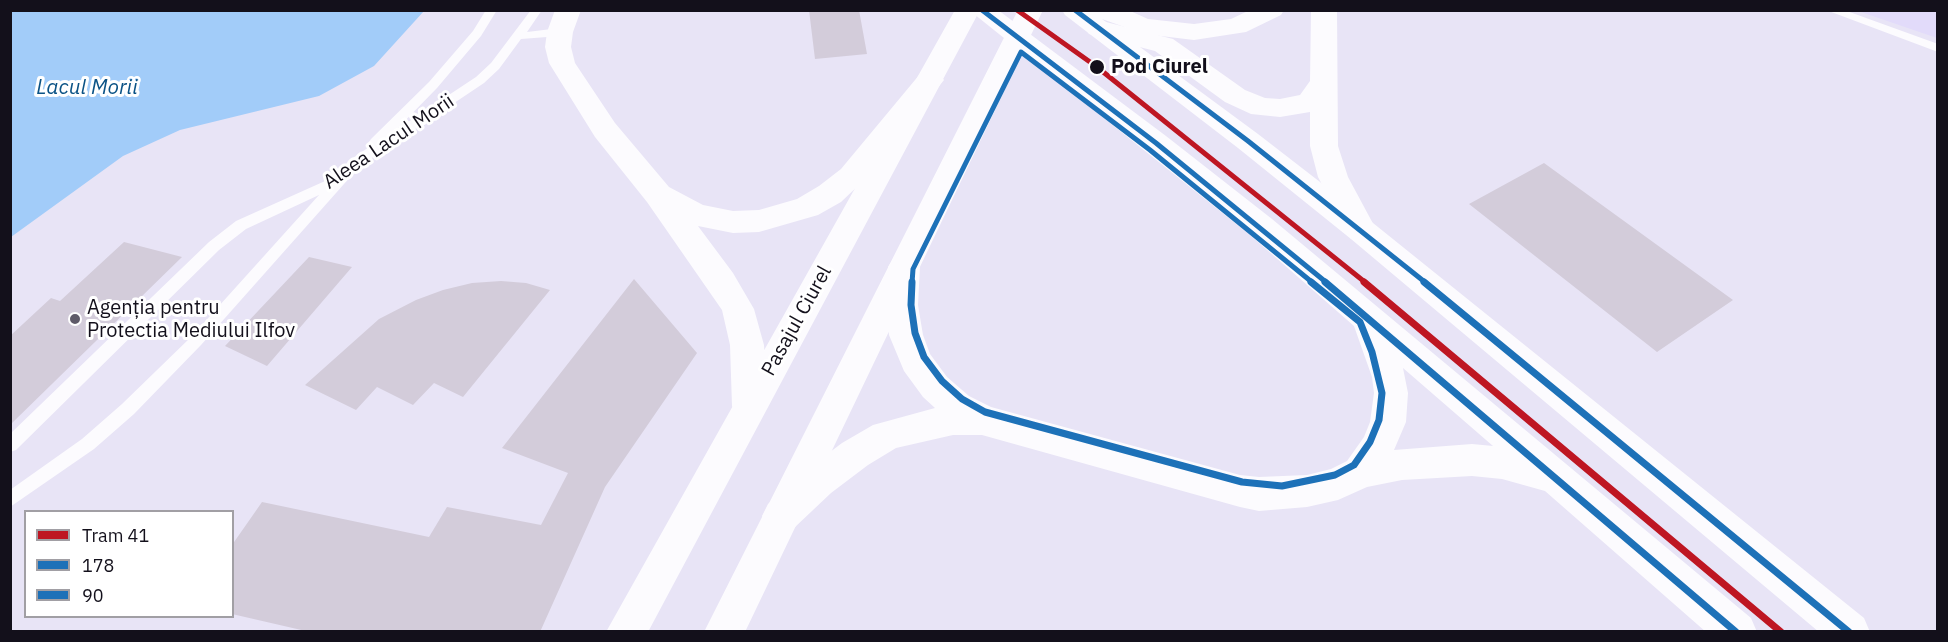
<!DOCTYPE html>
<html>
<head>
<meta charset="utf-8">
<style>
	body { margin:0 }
	#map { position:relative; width:1948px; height:642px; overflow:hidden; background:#e8e4f6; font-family:"IBM Plex Sans",sans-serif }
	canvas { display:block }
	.frame { position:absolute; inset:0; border:12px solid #13101b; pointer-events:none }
	.legend { position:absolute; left:24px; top:510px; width:210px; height:108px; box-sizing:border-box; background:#fff; border:2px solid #a19fa4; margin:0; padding:8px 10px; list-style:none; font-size:18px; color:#13101b }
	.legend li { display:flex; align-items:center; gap:12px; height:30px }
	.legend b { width:30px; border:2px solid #a19fa4 }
</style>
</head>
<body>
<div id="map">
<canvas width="1948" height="642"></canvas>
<div class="frame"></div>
<ul class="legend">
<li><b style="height:8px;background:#be1622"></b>Tram 41</li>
<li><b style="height:8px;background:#1d71b8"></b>178</li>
<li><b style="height:8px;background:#1d71b8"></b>90</li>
</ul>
</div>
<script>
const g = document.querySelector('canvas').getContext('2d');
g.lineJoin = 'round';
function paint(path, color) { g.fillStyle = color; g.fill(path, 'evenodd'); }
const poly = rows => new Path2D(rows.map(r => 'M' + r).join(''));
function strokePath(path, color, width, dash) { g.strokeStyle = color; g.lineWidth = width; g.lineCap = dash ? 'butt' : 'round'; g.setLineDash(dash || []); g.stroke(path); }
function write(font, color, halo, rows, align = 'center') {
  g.font = font + ' "IBM Plex Sans",sans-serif'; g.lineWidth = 6; g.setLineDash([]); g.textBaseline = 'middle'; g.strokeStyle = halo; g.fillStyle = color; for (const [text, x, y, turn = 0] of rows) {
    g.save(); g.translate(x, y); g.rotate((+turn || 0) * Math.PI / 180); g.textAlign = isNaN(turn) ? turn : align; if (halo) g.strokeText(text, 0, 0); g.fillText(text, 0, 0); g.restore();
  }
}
paint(poly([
	[1858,11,1937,11,1937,38]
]), '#e2dbfa');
paint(poly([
	[11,10,424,10,424,11,374,66,319,96,180,130,123,156,11,237]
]), '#a2ccf9');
paint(poly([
	[809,10,859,10,867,54,815,59],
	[1544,163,1733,300,1657,352,1469,204],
	[124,242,182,257,10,425,10,336,51,298,60,301],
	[309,257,352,267,267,366,225,346],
	[634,279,697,353,605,487,540,632,310,632,232,614,232,545,262,502,429,537,447,507,541,525,568,473,502,448],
	[501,281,526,283,550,290,463,397,434,383,413,405,377,387,356,410,305,385,379,319,416,300,443,290,472,283]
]), '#d3ccda');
paint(poly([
	[486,10,497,10,481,36,437,88,396,130,476,77,491,63,531,10,542,10,527,32,560,28,566,32,560,36,521,39,499,69,484,83,360,166,201,345,134,414,94,449,10,507,10,490,82,439,122,404,191,337,319,195,246,229,219,250,16,450,10,452,10,434,209,242,236,221,334,177,350,160,372,145,369,142,371,139,429,82,473,31,486,10],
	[1826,10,1844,10,1938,44,1938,52,1826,10]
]), '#fcfbfe');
paint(poly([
	[955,10,980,10,648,632,606,632,955,10],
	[1018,10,1043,10,745,632,704,632,1018,10],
	[1311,10,1337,10,1338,146,1348,177,1377,231,1373,239,1362,242,1351,239,1318,177,1310,146,1310,112,1280,117,1251,114,1225,102,1155,51,1089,34,1085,28,1089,22,1098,20,1173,39,1245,90,1265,98,1280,99,1300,95,1310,81,1311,10]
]), '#fcfbfe');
paint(poly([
	[555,10,581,10,573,32,571,47,575,63,615,123,669,187,703,205,733,211,759,210,797,199,819,186,841,169,920,74,930,71,940,74,944,80,861,183,841,202,818,215,759,232,733,233,698,226,733,273,754,309,764,345,768,406,762,416,750,421,738,416,732,406,730,345,722,310,647,202,595,137,549,63,545,47,547,32,555,10],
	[969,10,998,10,1166,136,1272,219,1751,618,1757,632,1706,632,1545,491,1502,479,1472,476,1402,480,1367,487,1338,500,1307,507,1259,511,1240,507,982,435,953,435,896,448,868,465,831,493,794,528,781,533,768,528,762,516,768,504,805,471,842,443,873,425,935,408,923,397,904,371,889,335,886,305,888,267,893,259,904,255,915,259,920,267,918,305,923,335,930,354,947,377,969,396,991,407,1240,475,1259,477,1307,475,1331,469,1347,461,1364,437,1370,422,1374,393,1372,377,1354,326,1250,235,969,10],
	[1403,368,1493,446,1472,444,1394,450,1406,422,1408,393,1403,368],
	[1062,10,1128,10,1148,19,1194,24,1231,19,1250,10,1284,10,1281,15,1246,32,1194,40,1144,34,1102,19,1258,134,1373,223,1864,618,1870,632,1819,632,1351,239,1238,148,1065,15,1062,10]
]), '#fcfbfe');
strokePath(poly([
	[982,10,1156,143,1327,283],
	[1075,10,1248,141,1426,283]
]), '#1d71b8', 5);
strokePath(poly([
	[1325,282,1736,632],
	[1424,282,1849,632]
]), '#1d71b8', 7);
strokePath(poly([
	[912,283,913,269,1021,52,1150,150,1313,283]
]), '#1d71b8', 5);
strokePath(poly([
	[912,282,911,305,915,333,924,357,942,381,962,399,985,412,1242,482,1282,486,1335,475,1354,465,1370,442,1379,420,1382,393,1372,352,1360,322,1311,282]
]), '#1d71b8', 7);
strokePath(poly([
	[1017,10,1097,67,1366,283]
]), '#be1622', 5);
strokePath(poly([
	[1364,282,1781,632]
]), '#be1622', 7);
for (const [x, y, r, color] of [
	[1097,67,8,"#13101b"],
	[75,319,6,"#5e5a68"]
]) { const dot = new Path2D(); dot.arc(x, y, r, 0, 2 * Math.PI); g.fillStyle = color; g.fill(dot); strokePath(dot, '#fff', 2); }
write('bold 20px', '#13101b', '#fff', [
	["Pod Ciurel",1111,67]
], 'left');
write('20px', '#13101b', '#fff', [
	["Aleea Lacul Morii",389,142,-34],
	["Pasajul Ciurel",797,321,-61]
]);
write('20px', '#13101b', '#fff', [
	["Agenția pentru",87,308],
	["Protectia Mediului Ilfov",87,331]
], 'left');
write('italic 21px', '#0b5386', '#fff', [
	["Lacul Morii",87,88]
]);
</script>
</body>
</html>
